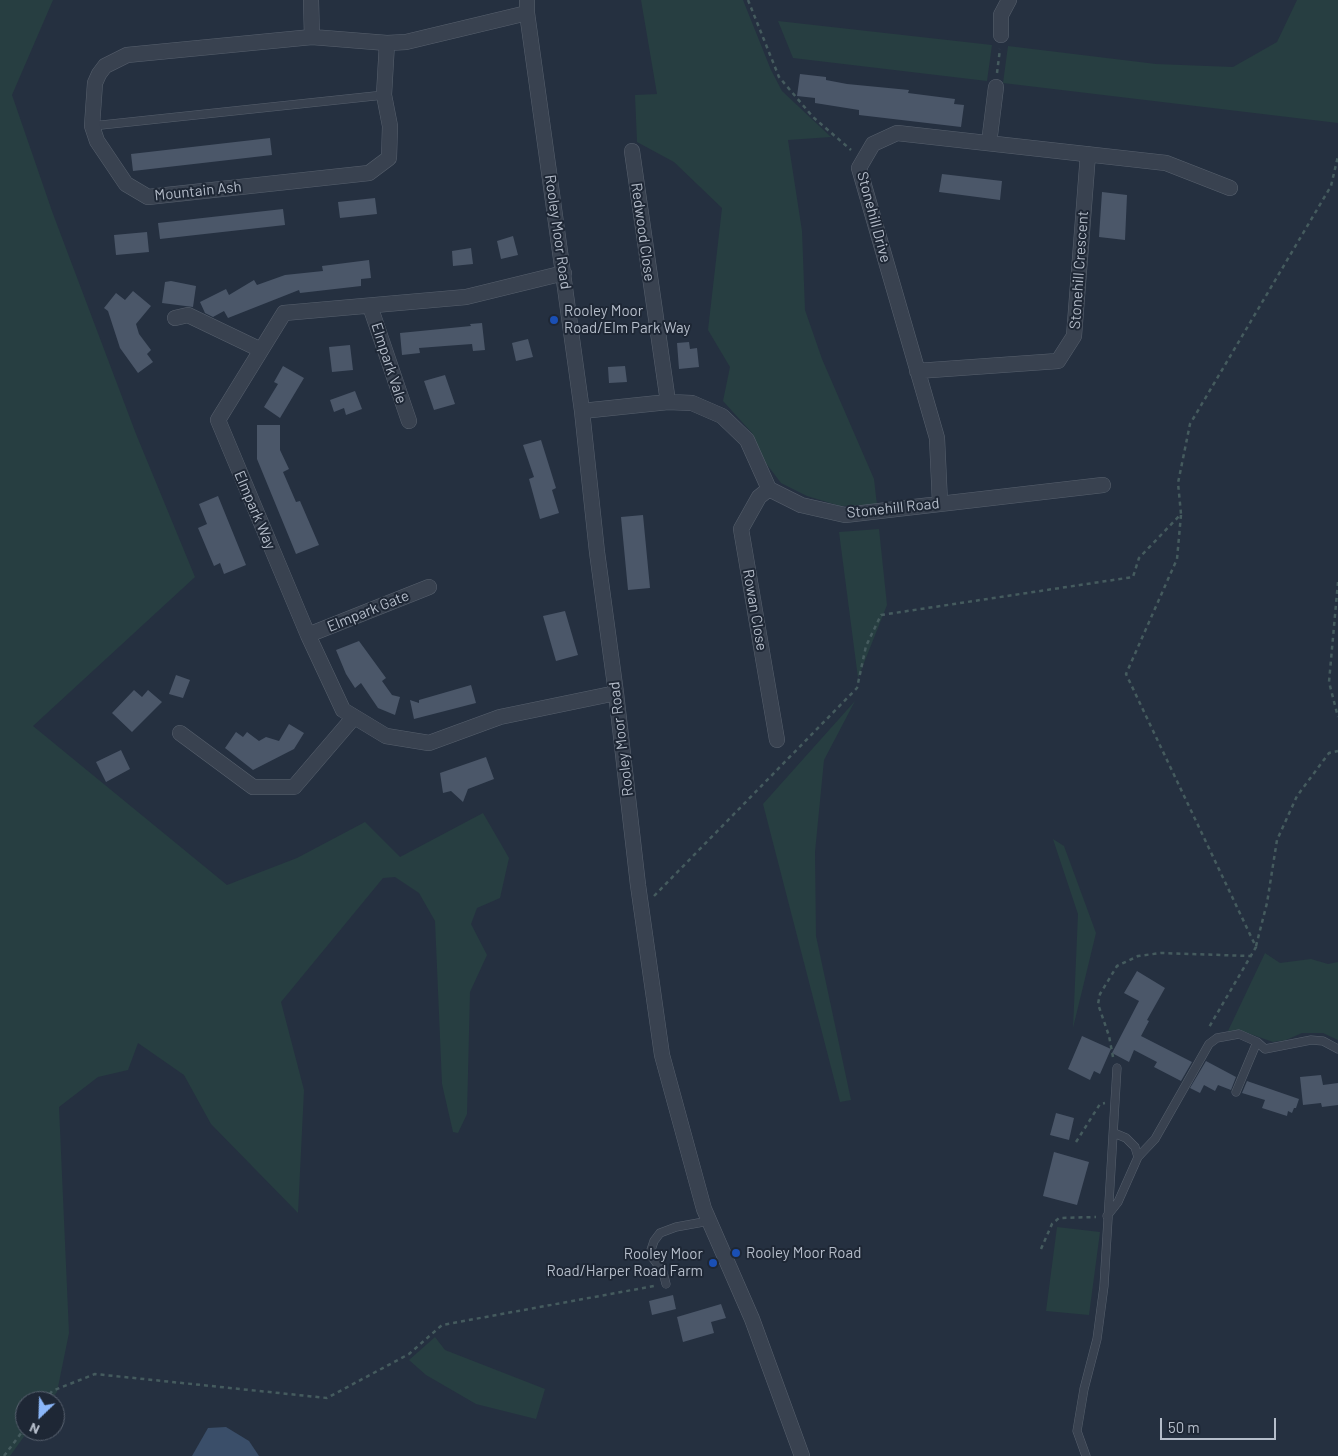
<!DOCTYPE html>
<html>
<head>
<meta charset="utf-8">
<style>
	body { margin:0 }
	#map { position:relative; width:1338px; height:1456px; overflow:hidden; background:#253040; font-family:Barlow,sans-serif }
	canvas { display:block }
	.north { position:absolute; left:15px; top:1391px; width:50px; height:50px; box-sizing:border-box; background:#1e2735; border:1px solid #5a6371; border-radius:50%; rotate:204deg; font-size:14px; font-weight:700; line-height:20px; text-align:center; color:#b5bdca }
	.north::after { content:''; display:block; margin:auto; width:18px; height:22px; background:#8bb7f9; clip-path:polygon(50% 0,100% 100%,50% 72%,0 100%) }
	.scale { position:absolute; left:1160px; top:1418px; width:116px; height:22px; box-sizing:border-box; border:2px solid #b5bdca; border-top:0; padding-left:6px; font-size:15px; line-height:18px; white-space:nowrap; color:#b5bdca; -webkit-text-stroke:4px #1e2735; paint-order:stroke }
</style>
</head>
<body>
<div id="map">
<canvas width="1338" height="1456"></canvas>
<div class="north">N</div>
<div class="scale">50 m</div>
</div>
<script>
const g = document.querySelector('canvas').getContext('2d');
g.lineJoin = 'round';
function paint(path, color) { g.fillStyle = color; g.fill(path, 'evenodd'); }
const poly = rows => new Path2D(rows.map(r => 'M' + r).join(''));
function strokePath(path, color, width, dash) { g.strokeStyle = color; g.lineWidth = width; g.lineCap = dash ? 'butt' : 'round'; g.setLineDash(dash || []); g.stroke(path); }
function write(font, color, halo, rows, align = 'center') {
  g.font = font + ' Barlow,sans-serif'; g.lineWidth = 4; g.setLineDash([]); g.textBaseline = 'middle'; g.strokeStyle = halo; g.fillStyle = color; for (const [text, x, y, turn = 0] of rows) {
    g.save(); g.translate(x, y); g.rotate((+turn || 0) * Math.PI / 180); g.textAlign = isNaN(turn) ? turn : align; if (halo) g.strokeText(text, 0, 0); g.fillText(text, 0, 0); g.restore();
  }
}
paint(poly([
	[0,0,53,0,12,95,53,214,136,434,195,577,33,726,227,885,297,858,365,822,400,857,483,813,509,858,500,898,477,908,471,924,487,955,470,992,467,1114,458,1133,453,1132,442,1084,435,921,419,893,395,877,383,878,281,1002,304,1090,298,1213,211,1124,184,1075,138,1043,128,1070,98,1077,59,1107,69,1333,57,1392,50,1401,25,1401,25,1431,28,1431,10,1456,0,1456],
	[641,0,743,0,771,70,782,91,831,137,788,140,802,231,805,310,822,359,874,479,877,505,840,506,807,496,781,483,765,462,752,433,723,401,730,367,708,330,722,208,674,162,637,142,635,95,657,94],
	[1297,0,1338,0,1338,123,1003,83,1008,46,1156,64,1233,67,1277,42],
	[778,21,992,45,987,81,793,58],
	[879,529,887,605,858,678,839,532],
	[855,701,824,760,815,852,816,936,851,1100,840,1102,763,804],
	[1053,839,1064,846,1096,933,1073,1028,1078,914],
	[1265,953,1280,963,1311,959,1328,964,1338,962,1338,1040,1323,1033,1302,1033,1286,1040,1273,1042,1239,1030,1228,1031],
	[1057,1227,1100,1232,1089,1315,1046,1311],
	[435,1337,445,1350,545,1389,536,1419,476,1404,426,1375,409,1360]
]), '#273e41');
paint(poly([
	[226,1427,249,1441,259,1456,192,1456,208,1428]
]), '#3a4e69');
paint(poly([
	[800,74,826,77,826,80,847,84,909,90,908,93,955,99,954,104,964,105,961,127,859,115,859,110,815,103,815,98,797,96],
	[270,138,272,155,133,171,131,154],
	[942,174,1002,181,1000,200,939,192],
	[1102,192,1127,195,1125,240,1099,237],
	[375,198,377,214,340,218,338,202],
	[283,209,285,225,160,239,158,223],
	[147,232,149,252,116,255,114,235],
	[513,236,518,255,501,259,497,241],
	[471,248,473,264,453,266,452,251],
	[369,260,371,278,361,279,361,286,300,293,299,290,228,318,224,311,213,317,205,313,200,302,226,289,229,295,254,280,257,285,285,275,323,271,322,266],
	[171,281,196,286,193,307,162,303,165,282],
	[133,291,151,306,136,324,139,334,151,350,147,354,153,362,138,373,120,348,108,311,104,308,116,293,125,300],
	[482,323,485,350,473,351,472,344,445,346,419,348,420,353,402,355,400,333,471,326,470,324],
	[528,339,533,357,516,361,512,343],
	[689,342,690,349,697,348,699,367,679,369,677,343],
	[350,345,353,370,332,372,329,347],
	[283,366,304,378,280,418,264,407,278,384,274,382],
	[625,366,627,382,609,383,608,367],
	[445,375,455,404,434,410,424,381],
	[355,391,362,409,346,415,344,408,334,412,330,400],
	[257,425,280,425,280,450,289,469,283,472,296,502,300,501,319,545,296,554,257,459],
	[541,440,556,488,552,490,559,513,540,519,529,479,534,477,523,445],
	[218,496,246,565,224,574,220,563,214,566,198,528,207,524,199,504],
	[643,515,650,588,628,590,621,517],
	[565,611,578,655,556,661,543,616],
	[359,641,386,678,382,681,392,695,400,697,395,715,378,708,361,683,355,688,346,674,336,650],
	[176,675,190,680,183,698,169,694],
	[471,685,476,703,414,719,410,700,419,703,419,700],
	[134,690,142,697,148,690,162,702,132,732,112,713],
	[289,724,304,733,294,749,253,770,225,748,236,732,243,737,247,732,259,741,266,737,279,741],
	[121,750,130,769,106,782,96,762],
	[486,757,494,779,468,789,463,802,451,791,443,793,440,773],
	[1137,971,1165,988,1147,1020,1149,1021,1141,1036,1192,1062,1181,1081,1154,1067,1157,1062,1134,1050,1129,1062,1112,1053,1139,1001,1124,993],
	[1082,1036,1111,1049,1100,1074,1094,1071,1090,1080,1068,1069],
	[1206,1061,1236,1077,1231,1090,1218,1085,1215,1091,1204,1085,1200,1093,1190,1088],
	[1321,1075,1323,1085,1338,1083,1338,1105,1322,1107,1321,1103,1303,1105,1300,1077],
	[1247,1081,1299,1099,1296,1108,1294,1108,1292,1113,1288,1111,1287,1116,1262,1108,1265,1100,1242,1093],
	[1056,1113,1074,1118,1069,1140,1050,1135],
	[1054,1152,1089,1162,1077,1205,1043,1196],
	[673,1295,676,1309,652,1315,649,1301],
	[721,1304,726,1318,711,1322,714,1333,683,1342,677,1317]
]), '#4b5769');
const service = poly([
	[92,126,384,95],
	[1236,1092,1257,1042],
	[1114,1133,1126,1138,1135,1147,1138,1157],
	[1107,1216,1118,1202,1138,1157,1155,1139,1209,1044,1217,1038,1239,1034,1257,1042,1265,1049,1311,1040,1323,1041,1338,1049],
	[666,1284,663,1272,652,1257,651,1250,654,1241,660,1233,676,1227,709,1221],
	[1086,1456,1077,1431,1084,1389,1097,1339,1104,1286,1117,1068]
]);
const minor = poly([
	[311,0,312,37],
	[527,0,527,13,582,411,597,552,616,693,638,885,662,1055,704,1209,752,1319,802,1456],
	[1001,35,1001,15,1009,0],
	[387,43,384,95,390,126,389,158,369,173,148,197,126,184,97,141,92,126,95,83,99,74,105,66,127,55,312,37,387,43,406,42,527,13],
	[989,143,996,87],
	[632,151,668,402],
	[564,273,466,297,284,313,218,420,308,635,343,710,386,736,429,743,500,717,616,693],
	[370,306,409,421],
	[175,318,188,315,261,350],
	[917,371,1058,361,1074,336,1088,154],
	[582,411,668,402,692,403,722,416,747,440,769,489,801,505,845,515,1103,485],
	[769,489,759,497,741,529,777,740],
	[940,503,937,438,859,168,873,144,897,133,1166,163,1230,188],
	[308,635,429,587],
	[180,733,253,787,294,787,354,717]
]);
strokePath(service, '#57606d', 9);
strokePath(minor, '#57606d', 16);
strokePath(poly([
	[748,0,779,77,813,117,851,150],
	[997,73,1000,49],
	[1181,515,1177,559,1126,674,1256,947,1208,1029],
	[1338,582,1329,682,1338,717],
	[654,896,857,688,866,646,881,615,1133,577,1139,558,1181,514,1178,483,1190,424,1331,186,1338,156],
	[1256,946,1267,903,1277,840,1297,796,1329,753,1338,751],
	[1113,1057,1109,1036,1098,1004,1100,994,1117,966,1138,956,1161,953,1250,956],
	[1076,1142,1100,1104,1105,1103],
	[1041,1249,1052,1224,1059,1218,1096,1217],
	[45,1401,52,1391,95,1374,327,1398,409,1354,442,1325,654,1286],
	[4,1456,25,1428]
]), '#455b5e', 2.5, [4, 4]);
strokePath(service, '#394250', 8);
strokePath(minor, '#394250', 15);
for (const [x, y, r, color] of [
	[554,320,5,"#1a4fb4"],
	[736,1253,5,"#1a4fb4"],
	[713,1263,5,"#1a4fb4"]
]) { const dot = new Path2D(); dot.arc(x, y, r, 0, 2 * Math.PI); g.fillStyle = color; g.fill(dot); strokePath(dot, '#1e2735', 2); }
write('15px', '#b5bdca', '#1e2735', [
	["Mountain Ash",198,191,-6],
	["Stonehill Drive",874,217,75],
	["Rooley Moor Road",558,232,82],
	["Redwood Close",643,232,82],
	["Stonehill Crescent",1079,270,-86],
	["Elmpark Vale",389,363,72],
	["Stonehill Road",893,508,-6],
	["Elmpark Way",255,510,67],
	["Rowan Close",755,610,80],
	["Elmpark Gate",368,611,-22],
	["Rooley Moor Road",621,739,-97]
]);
write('15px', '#b5bdca', '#1e2735', [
	["Rooley Moor",564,311],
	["Road/Elm Park Way",564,328],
	["Rooley Moor Road",746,1253],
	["Rooley Moor",703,1254,"right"],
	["Road/Harper Road Farm",703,1271,"right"]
], 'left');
</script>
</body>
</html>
